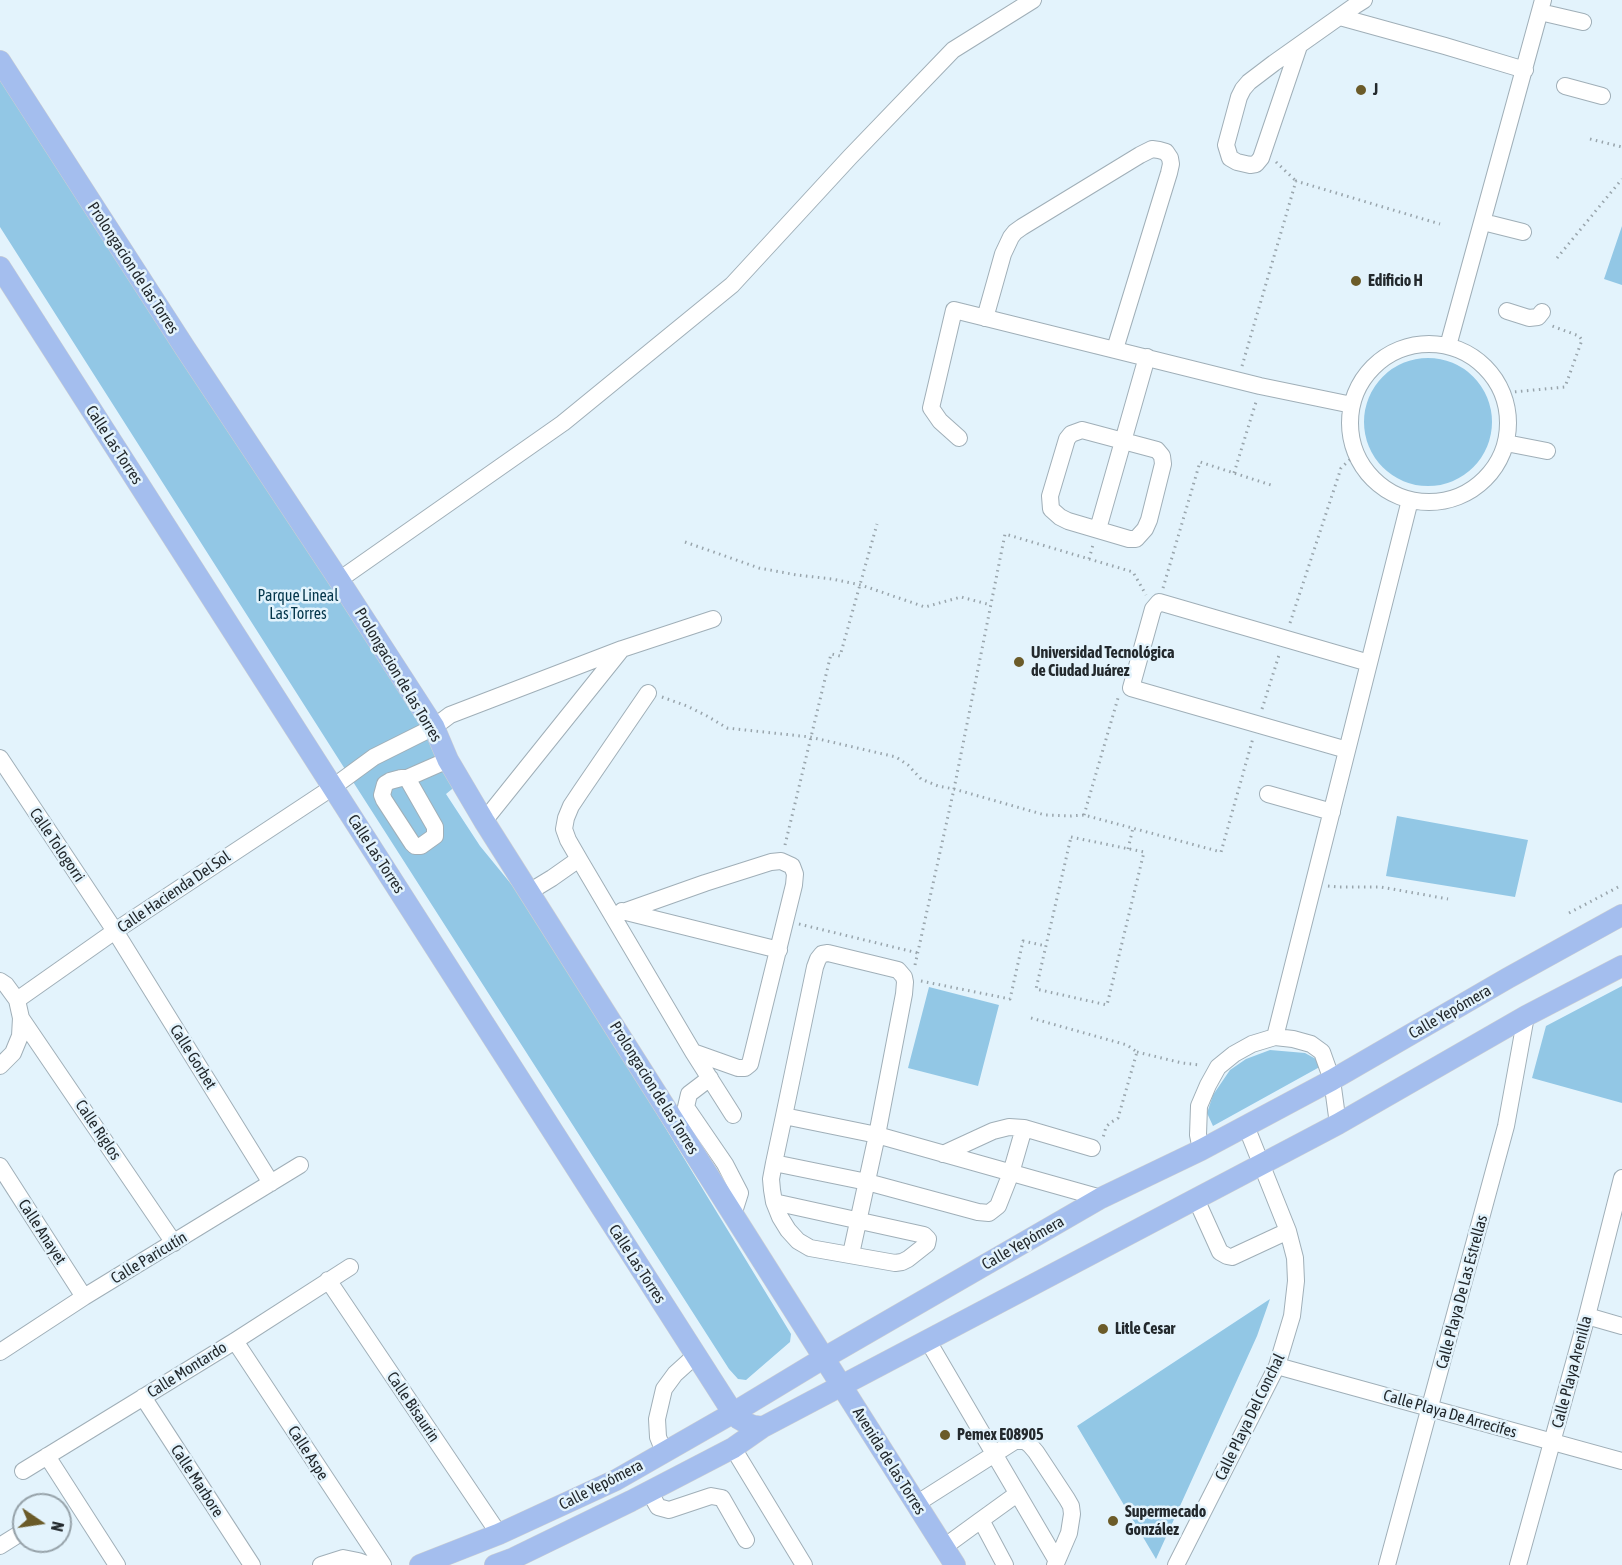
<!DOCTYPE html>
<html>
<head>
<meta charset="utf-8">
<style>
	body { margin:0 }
	#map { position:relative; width:1622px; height:1565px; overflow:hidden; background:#e3f3fc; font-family:"Asap Condensed",sans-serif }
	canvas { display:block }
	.north { position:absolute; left:12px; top:1493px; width:60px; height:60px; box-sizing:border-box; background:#e3f3fc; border:2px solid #96a2a9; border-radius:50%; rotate:103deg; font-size:16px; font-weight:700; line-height:24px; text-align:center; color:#23292d }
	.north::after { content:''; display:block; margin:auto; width:21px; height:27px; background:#6b5b29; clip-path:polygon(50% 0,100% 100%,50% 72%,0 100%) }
</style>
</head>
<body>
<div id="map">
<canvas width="1622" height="1565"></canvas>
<div class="north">N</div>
</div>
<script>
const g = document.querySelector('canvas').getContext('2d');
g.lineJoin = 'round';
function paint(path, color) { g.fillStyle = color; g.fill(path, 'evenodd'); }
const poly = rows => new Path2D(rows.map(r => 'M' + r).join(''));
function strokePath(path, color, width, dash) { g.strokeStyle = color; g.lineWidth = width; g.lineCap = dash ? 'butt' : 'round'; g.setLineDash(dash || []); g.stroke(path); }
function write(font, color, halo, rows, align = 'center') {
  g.font = font + ' "Asap Condensed",sans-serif'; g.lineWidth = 5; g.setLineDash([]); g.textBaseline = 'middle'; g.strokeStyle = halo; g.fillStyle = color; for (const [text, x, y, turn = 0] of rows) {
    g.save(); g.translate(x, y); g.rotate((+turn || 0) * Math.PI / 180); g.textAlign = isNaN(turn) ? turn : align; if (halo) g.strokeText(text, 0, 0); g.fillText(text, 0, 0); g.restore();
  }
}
paint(poly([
	[0,72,339,580,457,785,446,794,480,846,534,912,791,1334,790,1342,746,1380,738,1379,729,1369,357,788,0,227],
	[1622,226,1622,285,1604,279],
	'1364 422a64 64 0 1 1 128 0a64 64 0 1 1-128 0Z',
	[1397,816,1528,840,1515,897,1386,876],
	[1622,986,1622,1103,1532,1078,1546,1026],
	[929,987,999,1005,978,1086,908,1068],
	[1270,1050,1305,1053,1325,1064,1213,1126,1207,1113,1213,1095,1230,1070,1246,1059],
	[1270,1299,1257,1336,1156,1559,1077,1426]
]), '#92c7e5');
const minor = poly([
	[1540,12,1583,22],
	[1340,17,1445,46,1525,70],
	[1299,46,1261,158,1256,164,1250,165,1237,162,1230,158,1226,145,1239,97,1243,89,1249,82,1274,63,1356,5,1364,0],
	[1565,86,1602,96],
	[1483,222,1523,232],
	[1507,311,1529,318,1538,317,1542,312],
	[985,318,1003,254,1011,237,1015,232,1022,227,1140,155,1152,149,1159,150,1166,152,1170,158,1171,164,1169,173,1115,349],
	'1350 423a79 79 0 1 1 158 0a79 79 0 1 1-158 0Z',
	[1448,346,1543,0],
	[1082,430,1157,450,1162,456,1163,464,1149,520,1145,529,1136,539,1129,539,1068,521,1060,517,1051,509,1050,496,1067,439,1071,434,1082,430],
	[959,438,940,421,931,408,954,310,1260,386,1352,405],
	[1506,443,1547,451],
	[1098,529,1147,357],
	[339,580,563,423,732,285,850,157,953,50,1033,0],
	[1347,750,1131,688,1153,609,1159,602,1369,663],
	[0,758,115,931,271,1183],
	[401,778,407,778,435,827,435,836,421,846,415,846,412,843,384,800,382,795,385,784,390,781,401,778],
	[407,778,448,760],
	[1268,794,1332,812],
	[484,821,621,650],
	[579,859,568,840,564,829,566,818,571,806,581,791,648,693],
	[529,892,552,878,579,859,693,1052,733,1115],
	[622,911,779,950],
	[623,912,705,883,771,862,781,861,792,866,795,874,794,885,750,1064,745,1068,738,1068,693,1052],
	[828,953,898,970,904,977,905,982,904,994,877,1135,784,1116,815,967,818,959,822,954,828,953],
	[0,981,6,985,17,1000,21,1018,20,1036,13,1053,0,1066],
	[17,1000,115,931,333,787,374,757,434,727,450,715,622,649,713,619],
	[21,1018,174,1243],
	[1275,1037,1410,500],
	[710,1078,689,1094,686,1107,725,1164,740,1193,733,1215],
	[784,1116,774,1163,867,1182,978,1212,989,1213,998,1206,1011,1173,1024,1128],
	[1201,1150,1198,1135,1199,1106,1208,1085,1218,1067,1234,1054,1252,1044,1275,1037,1293,1039,1311,1044,1322,1052,1332,1080,1338,1124],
	[943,1154,993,1131,1009,1127,1024,1128,1092,1148],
	[774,1163,771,1179,772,1190,774,1202,780,1217,788,1230,798,1241,810,1248,895,1263,902,1262,908,1259,927,1244,928,1239,924,1235,774,1202],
	[0,1166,84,1297],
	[1196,1199,1220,1252,1227,1256,1232,1257,1288,1231],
	[851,1254,877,1135,1101,1198],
	[328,1280,499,1534],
	[1587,1316,1622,1326],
	[235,1341,383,1565],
	[928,1341,1057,1561,1055,1565],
	[0,1352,84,1297,300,1165],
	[1277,1366,1622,1461],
	[143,1397,252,1565],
	[733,1448,804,1565],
	[664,1452,658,1437,657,1419,664,1389,675,1374,696,1355],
	[47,1456,117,1565],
	[23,1471,235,1341,350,1267],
	[649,1491,658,1507,669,1510,711,1496,722,1498,746,1540],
	[916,1504,1015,1441,1025,1441,1030,1445,1036,1452,1067,1499,1071,1506,1072,1514,1069,1533,1057,1561],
	[981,1520,1017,1494],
	[0,1546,19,1534],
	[944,1547,981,1520,1005,1565],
	[321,1565,343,1558,358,1561,369,1565],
	[1176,1565,1277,1366,1292,1316,1296,1281,1295,1258,1288,1231,1246,1126],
	[1387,1565,1506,1126,1526,1016],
	[1518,1565,1587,1316,1622,1178]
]);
const major = poly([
	[0,61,185,348,339,580,434,727,448,760,484,821,955,1565],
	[0,267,733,1413,739,1419,746,1423,754,1426,763,1427],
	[420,1565,499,1534,616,1480,733,1413,824,1358,1101,1198,1201,1150,1332,1080,1508,978,1622,915],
	[495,1565,514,1558,631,1501,733,1448,763,1427,1338,1124,1526,1016,1622,966]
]);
strokePath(minor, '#a0afb8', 18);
strokePath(major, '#cfd0d1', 22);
strokePath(poly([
	[1590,139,1622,147],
	[1276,162,1296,181],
	[1557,258,1622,179],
	[1242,366,1296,181,1440,224],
	[1503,393,1565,387,1582,340,1579,336,1552,326],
	[1234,473,1256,402],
	[685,542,759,568,797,575,832,579,861,585,925,607,961,597,991,605],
	[1089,559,1093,545],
	[1163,588,1200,462,1274,486],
	[1290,623,1341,468,1356,454],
	[662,697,687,706,707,716,727,728,810,737,896,757,908,765,921,779,938,786,954,789,1045,815,1070,816,1084,815,1221,852,1253,738],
	[1262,709,1280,652],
	[1084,815,1118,698],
	[1071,837,1144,852,1107,1005,1036,989,1071,837],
	[785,845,831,654,840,656,877,524],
	[1128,849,1133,828],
	[1328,886,1338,887,1381,887,1448,899],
	[1569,913,1622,885],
	[799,924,918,953],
	[915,965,954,789,1005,534,1133,572,1146,595],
	[921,981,1010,999,1023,941,1046,946],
	[1031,1018,1127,1045,1137,1052,1118,1118,1110,1123,1106,1127,1103,1138],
	[1137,1052,1182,1063,1200,1065]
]), '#99a5ac', 3, [1.5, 4.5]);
strokePath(minor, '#fff', 16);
strokePath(major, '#a4beee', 21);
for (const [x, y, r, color] of [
	[1361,90,6,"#6b5b29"],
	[1356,281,6,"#6b5b29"],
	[1019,662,6,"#6b5b29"],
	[1103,1329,6,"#6b5b29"],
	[945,1435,6,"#6b5b29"],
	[1113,1521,6,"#6b5b29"]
]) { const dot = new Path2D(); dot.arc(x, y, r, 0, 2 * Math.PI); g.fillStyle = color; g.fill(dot); strokePath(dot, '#e3f3fc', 2); }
write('bold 16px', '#23292d', '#e3f3fc', [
	["J",1373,90],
	["Edificio H",1368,281],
	["Universidad Tecnológica",1031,653],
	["de Ciudad Juárez",1031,671],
	["Litle Cesar",1115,1329],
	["Pemex E08905",957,1435],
	["Supermecado",1125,1512],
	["González",1125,1530]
], 'left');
write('16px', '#23292d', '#e3f3fc', [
	["Prolongacion de las Torres",133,268,57],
	["Calle Las Torres",114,445,57],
	["Prolongacion de las Torres",398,675,59],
	["Calle Tologorri",57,845,56],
	["Calle Las Torres",376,854,57],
	["Calle Hacienda Del Sol",174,892,-34],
	["Calle Yepómera",1450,1012,-30],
	["Calle Gorbet",193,1057,58],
	["Prolongacion de las Torres",654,1088,58],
	["Calle Riglos",98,1130,56],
	["Calle Anayet",42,1232,57],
	["Calle Yepómera",1023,1243,-30],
	["Calle Paricutín",149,1258,-31],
	["Calle Las Torres",637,1264,57],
	["Calle Playa De Las Estrellas",1462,1292,-75],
	["Calle Montardo",187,1370,-32],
	["Calle Playa Arenilla",1572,1372,-75],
	["Calle Bisaurin",413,1407,56],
	["Calle Playa De Arrecifes",1450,1414,16],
	["Calle Playa Del Conchal",1250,1417,-64],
	["Calle Aspe",308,1453,57],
	["Avenida de las Torres",889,1461,58],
	["Calle Marbore",197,1481,57],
	["Calle Yepómera",601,1485,-27]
]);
write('16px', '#04364b', '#e3f3fc', [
	["Parque Lineal",298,596],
	["Las Torres",298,614]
]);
</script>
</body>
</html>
